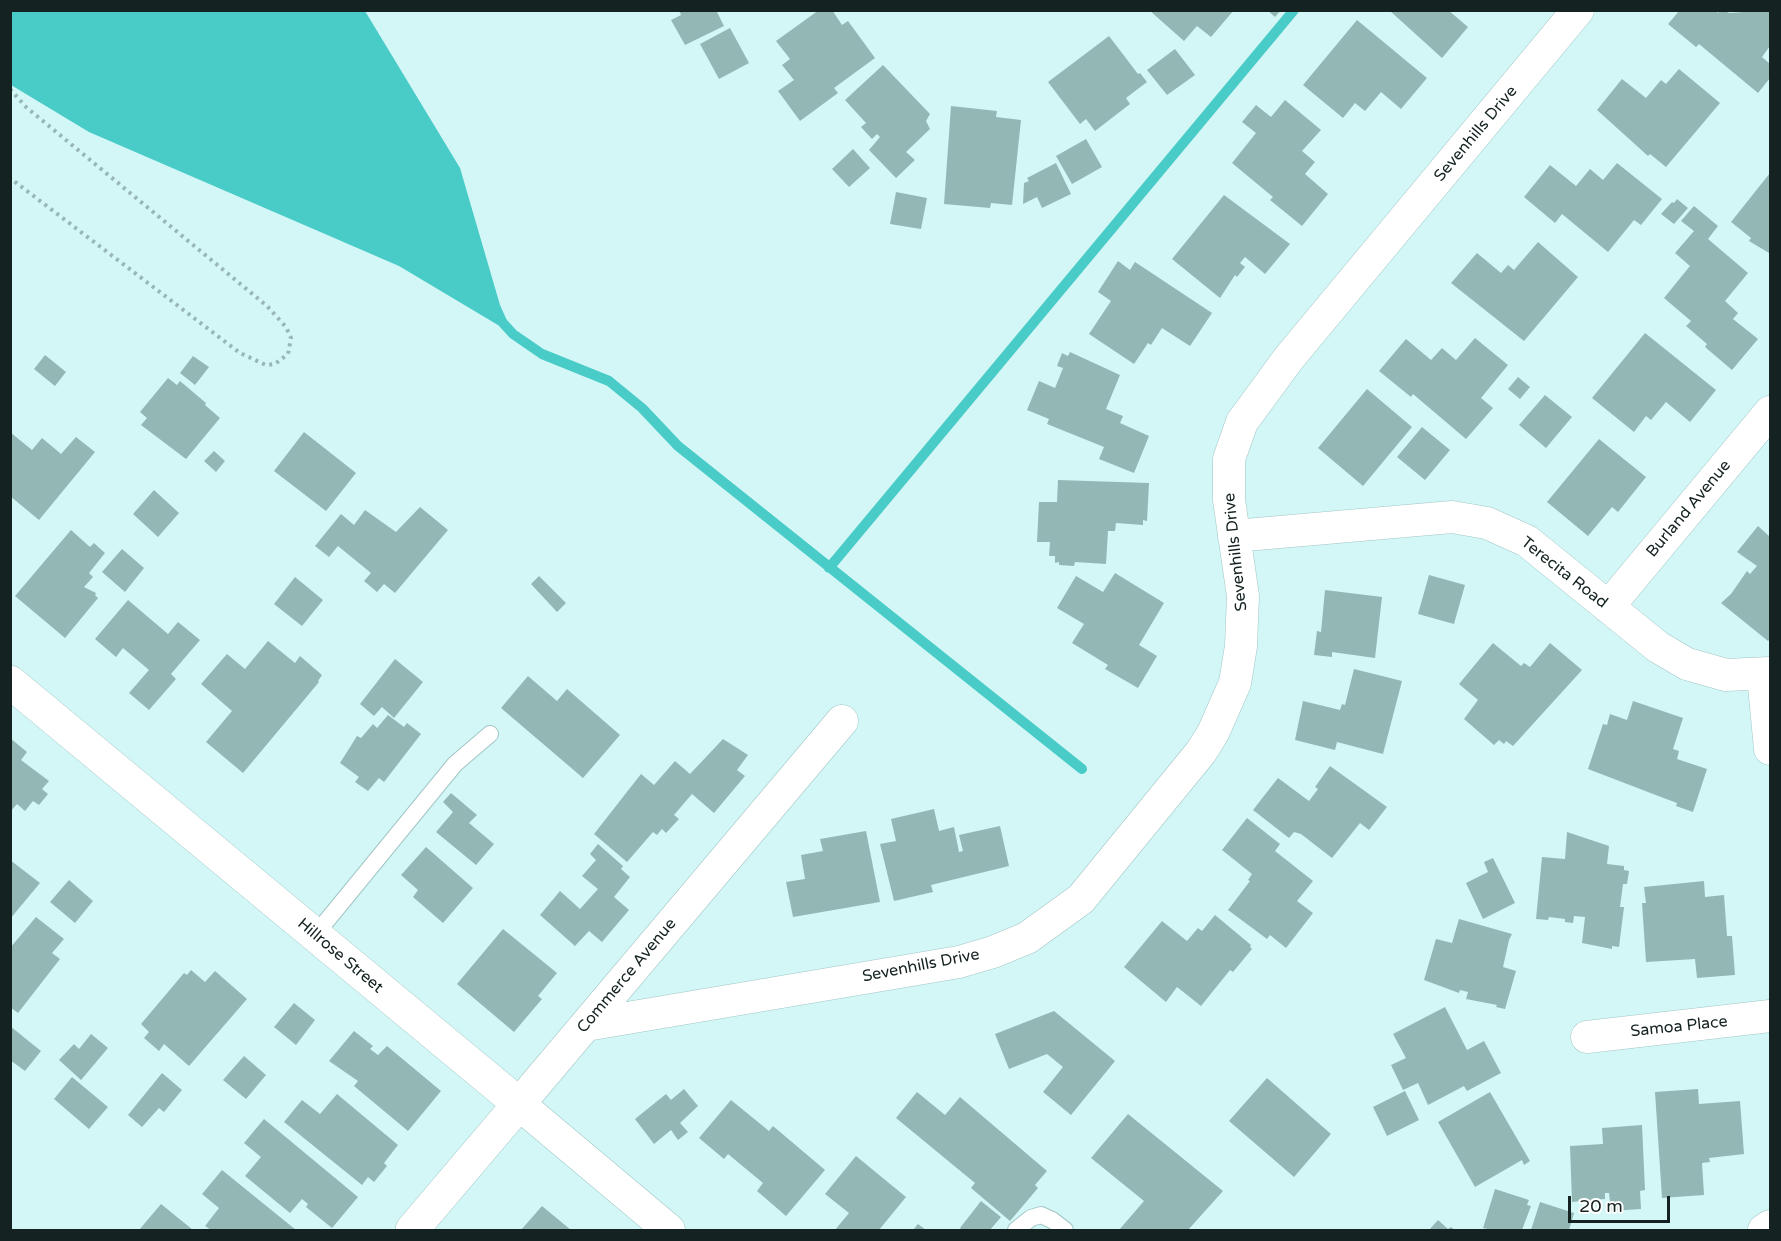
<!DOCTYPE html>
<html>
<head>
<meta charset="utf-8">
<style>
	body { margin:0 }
	#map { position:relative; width:1781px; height:1241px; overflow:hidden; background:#d2f7f6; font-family:"Varela Round",sans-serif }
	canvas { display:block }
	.frame { position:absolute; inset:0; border:12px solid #142221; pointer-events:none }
	.scale { position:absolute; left:1568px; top:1196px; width:102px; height:27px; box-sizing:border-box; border:3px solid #142221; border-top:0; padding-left:8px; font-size:18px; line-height:21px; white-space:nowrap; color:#142221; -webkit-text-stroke:4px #fff; paint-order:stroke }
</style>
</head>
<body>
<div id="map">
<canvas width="1781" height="1241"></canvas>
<div class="frame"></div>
<div class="scale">20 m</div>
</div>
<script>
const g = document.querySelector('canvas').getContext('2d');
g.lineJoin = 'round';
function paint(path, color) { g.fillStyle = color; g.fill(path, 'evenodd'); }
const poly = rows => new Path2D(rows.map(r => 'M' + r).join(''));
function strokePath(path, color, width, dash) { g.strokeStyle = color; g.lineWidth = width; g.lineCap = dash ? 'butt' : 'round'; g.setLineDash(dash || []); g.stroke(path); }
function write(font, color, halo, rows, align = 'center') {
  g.font = font + ' "Varela Round",sans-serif'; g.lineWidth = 6; g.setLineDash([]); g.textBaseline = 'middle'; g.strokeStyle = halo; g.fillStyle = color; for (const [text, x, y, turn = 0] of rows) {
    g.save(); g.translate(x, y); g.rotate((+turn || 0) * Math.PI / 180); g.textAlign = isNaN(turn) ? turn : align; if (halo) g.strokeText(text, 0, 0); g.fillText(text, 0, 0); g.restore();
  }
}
paint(poly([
	[11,10,365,11,460,168,500,305,513,334,399,266,89,132,11,85]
]), '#49cbc8');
strokePath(poly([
	[503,323,513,334,542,354,609,381,642,408,678,446,1082,769],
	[829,568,1294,10]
]), '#49cbc8', 10);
paint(poly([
	[679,10,716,10,724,26,685,45,671,20,681,15],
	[819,10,832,10,842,25,848,21,875,58,834,88,838,93,800,121,778,91,794,80,782,65,790,59,776,41],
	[1149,10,1234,10,1211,37,1197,26,1184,41],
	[1267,10,1281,10,1275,17],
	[1389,10,1448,10,1468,27,1442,58],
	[1680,10,1715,10,1718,13,1720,10,1730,13,1770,10,1770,46,1762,57,1770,64,1770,78,1758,93,1699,44,1696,47,1668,24],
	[1357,20,1427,78,1401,109,1381,92,1365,111,1355,103,1343,118,1303,85],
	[730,28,749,63,719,79,700,44],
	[1109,36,1138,74,1140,73,1147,82,1126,98,1130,104,1095,131,1086,119,1080,124,1048,82],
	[1175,49,1195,75,1167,95,1147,70],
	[883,65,930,114,926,121,930,129,906,152,915,160,896,178,869,150,880,137,877,134,872,139,861,127,866,123,845,100],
	[1679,69,1720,103,1666,167,1650,154,1648,156,1597,110,1622,79,1646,98,1661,80,1666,84],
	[1285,100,1321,130,1302,151,1315,162,1305,174,1328,194,1302,226,1270,200,1273,197,1232,163,1256,133,1242,122,1256,105,1271,117],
	[951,106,997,111,996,117,1021,120,1012,205,991,203,990,208,944,204],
	[1086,139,1102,167,1072,184,1056,156],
	[853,149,870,168,849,187,832,169],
	[1056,163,1071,194,1042,208,1037,197,1023,204,1024,183,1029,181,1027,178],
	[1617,163,1662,199,1641,225,1634,220,1608,252,1562,214,1555,223,1524,197,1550,165,1576,186,1590,169,1603,180],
	[1770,173,1770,250,1769,253,1749,241,1751,238,1731,222],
	[896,192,927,198,921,229,890,224],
	[1224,195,1290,244,1265,274,1245,257,1240,263,1245,267,1237,277,1235,275,1220,298,1172,259],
	[1677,199,1688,208,1674,224,1661,214,1672,202,1674,203],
	[1694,206,1718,226,1708,239,1748,273,1725,301,1738,313,1733,319,1758,339,1732,370,1705,347,1707,344,1686,326,1691,321,1664,298,1690,266,1675,253,1694,231,1681,221],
	[1538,242,1578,277,1524,341,1451,283,1477,253,1501,273,1508,265,1514,270],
	[1118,261,1130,270,1135,262,1212,313,1190,346,1162,328,1151,345,1148,343,1134,364,1089,334,1111,301,1098,292],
	[1645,333,1716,390,1690,422,1666,402,1651,420,1646,416,1634,432,1592,398],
	[1475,338,1508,365,1481,398,1493,408,1466,439,1413,394,1411,397,1379,371,1406,339,1431,360,1442,348,1456,360],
	[1070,352,1120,375,1106,409,1123,416,1120,423,1149,436,1134,473,1099,459,1104,447,1047,424,1049,419,1027,410,1039,381,1055,388,1063,368,1057,366,1062,353,1068,356],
	[45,355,66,372,55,386,34,369],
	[193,356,209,367,195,385,180,373],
	[1518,377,1530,387,1520,399,1508,389],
	[168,378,177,385,180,381,206,403,205,405,220,418,186,459,141,425,147,418,140,412],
	[1367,389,1412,427,1363,486,1318,448],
	[1545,395,1572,417,1546,448,1519,425],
	[1422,427,1450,450,1425,480,1397,457],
	[10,432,32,450,42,438,61,454,76,437,95,452,39,520,10,496],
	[304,432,356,473,326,511,274,471],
	[1599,439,1646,477,1618,512,1612,507,1588,536,1547,502],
	[214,451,225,461,216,472,204,461],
	[1058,480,1149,483,1147,521,1143,520,1143,525,1116,523,1115,531,1108,531,1106,564,1075,562,1074,566,1059,565,1059,562,1055,563,1055,556,1049,556,1050,542,1037,542,1039,502,1057,502],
	[154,490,179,513,158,537,133,514],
	[420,507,448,530,395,593,384,584,377,592,364,581,371,573,338,546,329,557,315,546,341,514,354,525,365,510,396,532],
	[1758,526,1770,537,1770,639,1768,641,1721,603,1731,594,1747,571,1750,574,1757,566,1737,552],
	[71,530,90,547,94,543,105,553,89,573,93,577,84,587,96,593,95,595,98,598,65,638,15,596],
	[122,549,144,568,125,592,102,572],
	[1115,573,1164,603,1139,645,1157,656,1138,688,1105,669,1108,665,1072,643,1084,624,1057,608,1076,576,1103,592],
	[1429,575,1465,585,1454,624,1418,614],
	[539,576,566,603,557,612,531,584],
	[295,577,323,600,302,626,274,604],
	[1325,590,1382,597,1375,658,1332,652,1332,657,1314,655,1317,631,1321,632],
	[128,600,168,634,178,622,200,640,171,674,176,679,149,710,129,693,149,670,123,648,116,657,95,639],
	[268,641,295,663,300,656,322,675,318,681,319,682,243,773,206,742,232,711,201,684,227,654,245,669],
	[1493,643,1521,666,1524,663,1530,667,1550,643,1582,670,1513,746,1506,741,1504,744,1499,740,1494,745,1464,719,1478,700,1459,684],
	[395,659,423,682,394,718,382,707,374,716,360,704],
	[1354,669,1402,681,1383,754,1337,742,1335,750,1295,740,1303,701,1340,710,1342,704,1345,705],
	[528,676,557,701,567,689,620,735,583,778,501,708],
	[1633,701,1683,718,1673,749,1679,751,1677,759,1707,769,1693,812,1676,806,1677,803,1661,797,1588,769,1603,724,1607,725,1610,714,1627,720],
	[388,715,404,727,407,723,421,734,384,782,379,778,368,791,355,782,359,777,340,763,357,736,361,738,373,724,377,728],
	[10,738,27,752,21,760,49,781,42,789,48,794,39,805,33,801,25,811,17,804,10,812],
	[723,739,748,755,737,770,745,776,714,813,692,794,674,815,679,819,666,833,662,829,657,835,653,832,627,862,594,834,641,774,654,785,675,761,690,774],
	[1330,766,1387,807,1369,830,1360,823,1332,858,1301,834,1294,832,1289,838,1253,810,1278,778,1309,801,1318,789,1315,787],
	[451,793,477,815,469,823,494,844,476,865,436,832,453,812,443,802],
	[934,809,939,831,954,827,959,852,963,851,959,835,1000,826,1009,866,931,885,933,892,894,901,880,844,896,841,891,819],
	[1247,818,1280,844,1275,851,1313,881,1297,901,1313,913,1286,948,1270,935,1267,939,1228,910,1250,881,1248,880,1252,874,1222,850],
	[866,831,880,902,793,917,786,882,805,879,801,855,823,851,820,839],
	[1567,832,1609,846,1607,864,1624,866,1624,870,1629,871,1627,884,1623,884,1620,907,1624,907,1619,947,1612,946,1612,949,1582,943,1585,917,1574,916,1573,923,1565,922,1565,919,1549,917,1548,920,1536,919,1542,857,1565,859],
	[598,844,623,866,621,869,630,877,614,897,629,910,602,942,589,931,575,946,540,915,560,891,580,909,598,889,582,876,596,860,590,854],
	[426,847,473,888,443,923,413,897,418,890,401,875],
	[1493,858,1515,903,1483,919,1466,883,1488,872,1484,862],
	[10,860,40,883,10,919],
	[69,880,93,901,75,923,50,902],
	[1704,881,1705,897,1724,895,1727,936,1732,936,1735,975,1697,978,1695,959,1646,962,1642,903,1646,903,1644,887],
	[1215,915,1251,945,1250,947,1252,949,1233,972,1230,970,1201,1006,1177,987,1166,1002,1124,967,1162,921,1187,941,1198,928,1202,931],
	[36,917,64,939,52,953,60,959,18,1013,10,1007,10,948],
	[1459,919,1512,934,1509,940,1503,967,1516,971,1505,1009,1496,1007,1497,1005,1466,999,1468,992,1460,990,1459,993,1424,980,1436,939,1452,943],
	[503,929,557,973,538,996,542,999,514,1032,457,984],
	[191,970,205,982,215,971,247,999,189,1066,164,1044,159,1051,144,1038,149,1032,141,1024,184,973,187,975],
	[294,1003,315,1020,296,1045,274,1027],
	[1445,1007,1467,1050,1484,1041,1501,1073,1467,1091,1464,1086,1428,1105,1418,1083,1403,1090,1391,1065,1406,1058,1393,1034],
	[1054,1011,1115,1061,1071,1115,1043,1092,1063,1067,1047,1054,1009,1069,995,1034],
	[10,1026,41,1051,25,1071,10,1060],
	[354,1031,373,1046,370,1049,378,1055,387,1046,441,1091,408,1131,354,1086,358,1081,329,1061],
	[91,1034,108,1048,81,1080,59,1060,74,1044,79,1049],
	[244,1056,266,1075,246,1099,223,1080],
	[162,1073,182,1090,164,1112,159,1108,142,1127,128,1115],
	[72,1077,108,1107,89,1129,54,1099],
	[1267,1078,1331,1134,1294,1177,1229,1121],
	[684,1089,698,1106,680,1123,688,1132,678,1140,671,1130,654,1144,635,1119,666,1094,671,1100],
	[1698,1089,1699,1104,1740,1101,1744,1154,1709,1158,1710,1162,1702,1163,1704,1195,1662,1198,1655,1092],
	[1405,1091,1419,1120,1387,1136,1373,1107],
	[917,1092,945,1115,960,1097,1047,1171,1035,1185,1038,1188,1010,1221,971,1188,975,1183,896,1118],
	[1490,1092,1530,1161,1524,1165,1522,1160,1475,1187,1438,1122],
	[337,1094,398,1145,384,1163,387,1166,374,1182,368,1177,362,1185,284,1122,302,1100,320,1114],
	[731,1100,769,1131,773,1126,825,1170,786,1216,757,1191,763,1183,728,1154,724,1159,699,1138],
	[1128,1114,1223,1191,1188,1230,1119,1230,1144,1201,1091,1158],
	[264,1119,358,1197,332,1228,306,1207,308,1204,302,1199,290,1213,245,1176,261,1157,244,1143],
	[1642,1125,1645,1190,1640,1191,1641,1209,1611,1211,1609,1193,1605,1193,1605,1199,1572,1202,1570,1146,1603,1144,1602,1128],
	[856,1156,906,1197,879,1230,835,1230,849,1213,825,1194],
	[222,1170,296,1230,211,1230,205,1226,219,1208,202,1194],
	[1495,1189,1529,1200,1527,1205,1531,1206,1522,1230,1492,1230,1483,1228],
	[981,1201,1001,1217,990,1230,962,1230,960,1228],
	[1540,1202,1574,1213,1569,1230,1531,1230],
	[161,1204,193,1230,139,1230],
	[542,1206,571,1230,521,1230],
	[1438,1220,1448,1229,1451,1227,1455,1230,1429,1230],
	[918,1224,926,1230,913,1230]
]), '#93b7b5');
const service = poly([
	[315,935,455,764,490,734],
	[1016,1230,1031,1218,1041,1215,1052,1220,1065,1230]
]);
const minor = poly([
	[1234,536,1452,517,1487,523,1527,541,1658,647,1687,664,1726,675,1770,673],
	[1608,607,1770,412],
	[1763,675,1770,749],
	[586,1025,959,962,993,952,1027,938,1081,899,1201,752,1213,733,1235,683,1241,646,1243,596,1229,500,1229,459,1242,422,1289,358,1578,10],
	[1587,1037,1770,1016],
	[669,1230,519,1104,842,721],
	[1764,1230,1770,1226]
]);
const tertiary = poly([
	[10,682,519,1104,412,1230]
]);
strokePath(service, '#a2c6c5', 18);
strokePath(minor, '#a2c6c5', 33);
strokePath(tertiary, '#a2c6c5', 34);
strokePath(poly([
	[10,89,26,107,267,306,286,327,291,338,288,354,275,364,266,365,240,353,10,178]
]), '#98b6b5', 4, [3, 4.5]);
strokePath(service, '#fff', 16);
strokePath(minor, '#fff', 32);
strokePath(tertiary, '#fff', 33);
write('16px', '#142221', '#fff', [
	["Sevenhills Drive",1476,134,-50],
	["Burland Avenue",1689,509,-50],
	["Sevenhills Drive",1236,552,-96],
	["Terecita Road",1564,573,38],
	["Hillrose Street",340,956,40],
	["Sevenhills Drive",921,966,-11],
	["Commerce Avenue",627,976,-50],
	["Samoa Place",1679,1027,-6]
]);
</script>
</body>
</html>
